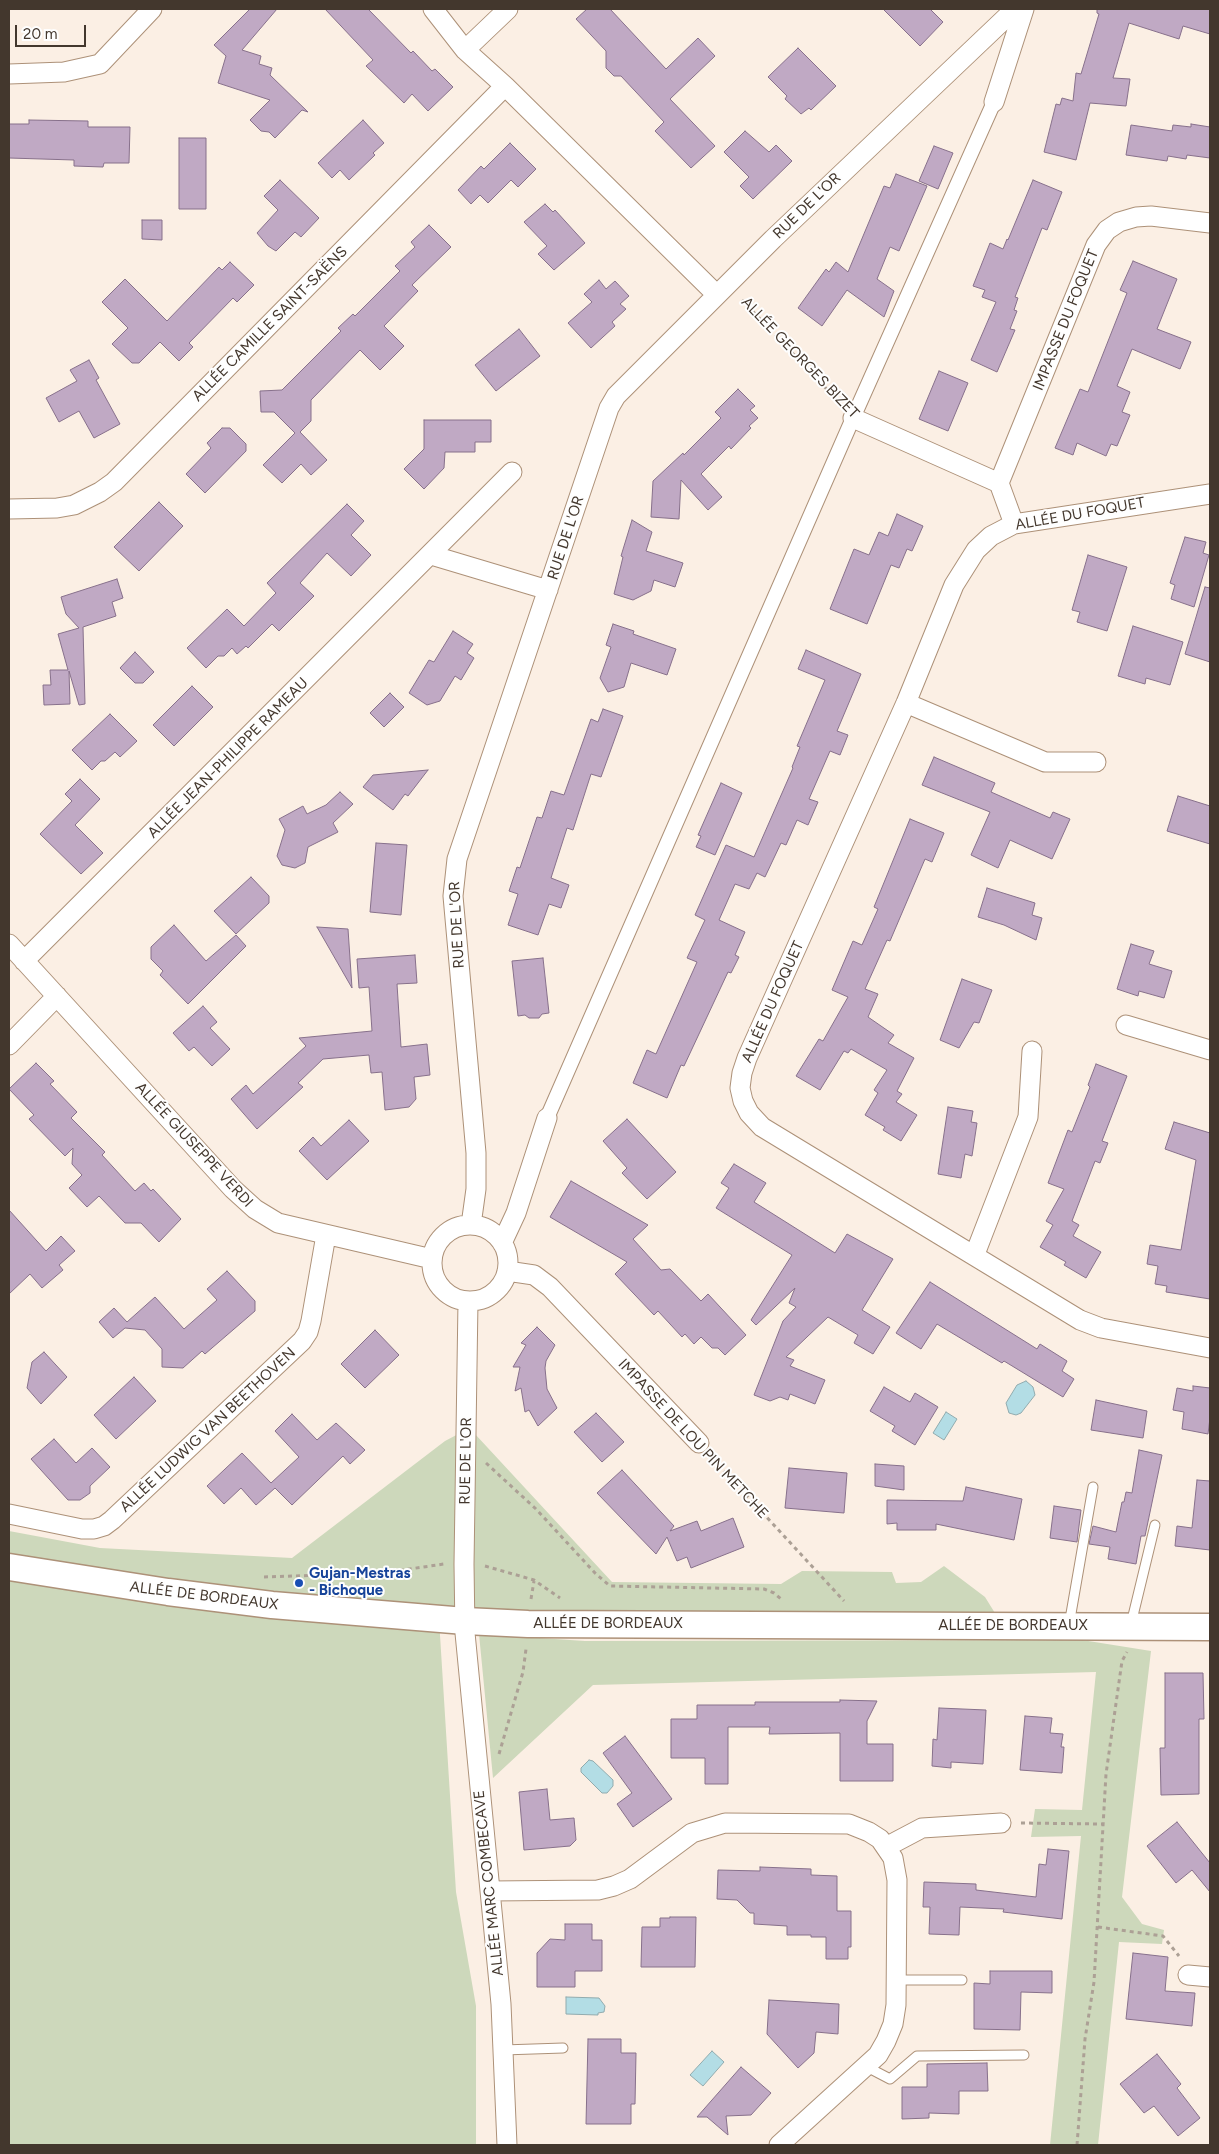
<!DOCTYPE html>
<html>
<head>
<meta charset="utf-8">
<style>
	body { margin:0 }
	#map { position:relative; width:1219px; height:2154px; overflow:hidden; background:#fbefe4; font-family:Figtree,sans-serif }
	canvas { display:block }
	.frame { position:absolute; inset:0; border:10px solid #43372d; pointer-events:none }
	.scale { position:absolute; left:15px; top:25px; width:71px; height:22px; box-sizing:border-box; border:2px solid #43372d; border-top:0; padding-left:6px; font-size:15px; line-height:18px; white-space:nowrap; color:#43372d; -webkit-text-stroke:4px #fefefe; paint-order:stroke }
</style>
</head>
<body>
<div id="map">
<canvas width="1219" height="2154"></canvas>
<div class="frame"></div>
<div class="scale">20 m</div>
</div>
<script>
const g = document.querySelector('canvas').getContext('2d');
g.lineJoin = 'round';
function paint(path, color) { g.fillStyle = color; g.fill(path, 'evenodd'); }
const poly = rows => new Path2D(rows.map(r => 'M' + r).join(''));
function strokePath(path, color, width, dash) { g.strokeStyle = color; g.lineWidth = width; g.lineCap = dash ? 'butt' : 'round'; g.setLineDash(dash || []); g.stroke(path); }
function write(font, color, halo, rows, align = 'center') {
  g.font = font + ' Figtree,sans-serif'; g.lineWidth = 4; g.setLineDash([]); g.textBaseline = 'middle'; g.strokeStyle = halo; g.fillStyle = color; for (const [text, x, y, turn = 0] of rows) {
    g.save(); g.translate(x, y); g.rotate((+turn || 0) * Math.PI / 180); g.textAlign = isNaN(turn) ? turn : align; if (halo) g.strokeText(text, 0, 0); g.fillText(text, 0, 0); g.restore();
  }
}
paint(poly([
	[466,1430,475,1434,612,1582,781,1584,802,1571,892,1572,896,1583,921,1582,944,1566,985,1597,1003,1626,439,1619,456,1892,476,2006,476,2145,9,2145,9,1531,100,1548,292,1558,445,1441],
	[479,1634,585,1641,1082,1640,1151,1651,1122,1897,1142,1924,1164,1930,1162,1944,1119,1942,1098,2145,1050,2145,1081,1836,1031,1837,1035,1809,1082,1810,1096,1672,593,1685,493,1778]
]), '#cdd8bb');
const water = poly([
	[1026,1381,1033,1387,1035,1395,1021,1413,1016,1415,1009,1413,1006,1403,1017,1385,1026,1381],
	[946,1412,957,1419,944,1440,933,1433,946,1412],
	[589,1760,593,1761,613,1780,613,1786,607,1793,602,1793,581,1772,581,1768,589,1760],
	[566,1997,599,1998,605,2006,604,2012,598,2013,598,2015,566,2014,566,1997],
	[712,2051,724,2062,703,2086,690,2075,712,2051]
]);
paint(water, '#b3dde5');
strokePath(water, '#91abae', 1);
const building = poly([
	[250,9,277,9,242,50,261,56,259,64,272,68,270,75,308,112,302,110,275,138,269,132,261,131,250,120,270,100,218,83,226,56,214,45,250,9],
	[325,9,368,9,411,53,413,51,432,71,435,69,453,87,428,111,412,94,404,103,366,66,373,60,325,9],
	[587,9,610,9,666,69,698,38,715,56,670,99,715,146,691,168,655,131,664,122,621,76,614,76,606,68,606,51,576,19,587,9],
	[883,9,930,9,943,22,920,46,883,9],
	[1097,9,1210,9,1210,34,1183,26,1179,39,1129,23,1113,78,1130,79,1126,106,1090,103,1076,160,1044,152,1056,104,1060,105,1062,98,1073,101,1076,73,1081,74,1099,14,1097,13,1097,9],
	[798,48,836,86,811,110,809,108,801,114,785,99,787,96,768,77,798,48],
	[29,120,88,121,88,127,130,127,129,163,104,163,103,167,74,166,74,160,9,158,9,124,29,124,29,120],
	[363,120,384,143,373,153,375,155,349,180,340,170,332,178,318,163,363,120],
	[1191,124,1210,127,1210,158,1187,155,1186,159,1168,156,1167,161,1126,155,1131,125,1172,131,1173,125,1191,127,1191,124],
	[745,131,769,152,776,145,792,161,753,199,740,186,749,177,724,152,745,131],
	[179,138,206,138,206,209,179,209,179,138],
	[510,143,536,169,518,187,511,180,488,203,480,195,471,204,458,190,481,166,484,169,510,143],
	[934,146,953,153,938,189,919,181,934,146],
	[896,174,927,186,899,251,890,247,877,279,894,291,884,317,847,290,822,326,798,308,826,269,829,272,836,262,848,272,884,186,890,188,896,174],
	[280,180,319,218,301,237,295,232,276,251,268,246,257,233,278,210,264,196,280,180],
	[1033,180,1062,192,1047,230,1042,228,1015,297,1018,298,1014,310,1017,311,1010,329,1015,330,997,372,971,360,996,302,982,297,985,290,973,286,990,243,1003,249,1007,239,1008,240,1033,180],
	[545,204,553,212,555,210,585,243,554,270,538,254,547,246,524,222,545,204],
	[142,220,162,220,162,240,142,239,142,220],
	[429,225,451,247,412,285,418,291,384,326,404,346,380,370,360,350,311,400,311,421,300,432,327,460,311,475,301,464,282,483,263,465,295,433,274,412,261,412,260,391,282,390,341,331,338,328,353,314,355,316,400,271,395,266,415,247,411,242,429,225],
	[1133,261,1177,279,1157,329,1191,342,1180,369,1132,349,1117,386,1130,392,1122,412,1130,415,1117,446,1111,444,1106,456,1077,443,1073,455,1055,448,1080,389,1088,392,1127,293,1120,290,1133,261],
	[230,262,254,285,237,302,233,298,189,343,193,347,179,361,160,342,139,363,132,363,112,344,128,328,102,302,125,279,167,321,219,267,222,270,230,262],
	[599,280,606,289,615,281,629,296,620,304,626,309,612,322,615,326,591,348,568,323,592,302,584,294,599,280],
	[519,329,540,356,496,391,475,365,519,329],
	[89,360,99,378,96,380,120,424,94,438,79,411,59,422,46,398,77,381,70,370,89,360],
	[939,371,968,383,948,431,919,419,939,371],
	[738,389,755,406,750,410,758,418,749,426,751,428,731,449,729,446,701,474,722,497,708,510,681,480,679,519,651,517,653,481,683,453,684,455,721,418,715,412,738,389],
	[424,420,491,420,491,442,475,442,475,452,445,452,444,468,424,489,404,469,424,449,424,420],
	[222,428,230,428,246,444,246,451,205,493,186,474,211,448,207,443,222,428],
	[159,502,183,526,139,571,114,547,159,502],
	[347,504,364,521,351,535,371,555,351,576,327,553,300,583,314,596,279,631,272,624,248,648,246,646,237,654,232,648,224,656,218,656,206,668,187,648,227,609,244,626,276,593,267,583,347,504],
	[897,514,923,526,912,551,907,549,899,568,891,565,867,624,830,609,854,549,869,555,879,532,888,536,897,514],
	[632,520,652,532,646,551,683,563,675,587,654,580,651,591,633,600,614,594,623,557,621,556,632,520],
	[1185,537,1206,542,1203,553,1209,555,1194,607,1171,599,1175,585,1170,583,1185,537],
	[1088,555,1127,567,1107,631,1077,622,1080,612,1072,610,1088,555],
	[117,579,123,598,112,602,116,616,83,627,85,704,79,705,69,671,70,704,44,705,43,685,51,685,50,670,68,670,58,634,79,628,66,614,61,597,117,579],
	[1205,587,1210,588,1210,662,1185,654,1205,587],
	[613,624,634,631,633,634,676,649,667,675,631,663,624,687,608,692,600,678,611,647,606,645,613,624],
	[1133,626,1183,642,1170,685,1146,678,1145,684,1118,676,1133,626],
	[453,631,473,644,467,653,474,658,461,680,455,676,440,701,427,705,409,693,429,660,434,662,453,631],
	[806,650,861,674,837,731,848,735,840,755,830,751,809,799,818,802,808,825,797,820,786,845,781,843,765,877,757,873,749,889,735,884,719,920,745,932,735,955,739,957,731,973,728,972,684,1066,681,1065,667,1098,633,1083,647,1050,656,1054,697,962,687,958,705,920,695,915,726,845,754,857,793,768,792,767,800,747,797,746,825,680,798,669,806,650],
	[135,652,154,672,143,683,135,683,120,668,135,652],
	[192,686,213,707,174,746,153,725,192,686],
	[390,693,404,707,384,727,370,713,390,693],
	[603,709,623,716,601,777,591,774,573,830,567,828,551,878,569,885,561,908,549,904,538,935,508,925,518,894,509,891,517,867,520,868,537,817,542,818,551,791,564,795,591,719,598,722,603,709],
	[110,714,137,741,120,757,115,752,105,761,101,761,92,770,72,750,110,714],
	[934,757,995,783,991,792,1050,818,1053,812,1070,819,1052,859,1010,840,998,868,971,855,990,812,922,785,934,757],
	[428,770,408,796,405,794,393,810,363,787,373,775,428,770],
	[80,779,100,799,75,825,103,853,81,874,40,834,72,801,65,794,80,779],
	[721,783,742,793,715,855,696,847,701,836,698,835,721,783],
	[340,792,353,804,333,823,338,832,308,847,305,863,295,868,282,865,277,856,285,830,279,819,303,806,307,814,326,805,340,792],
	[1178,796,1210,806,1210,844,1167,831,1178,796],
	[910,819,944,833,932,862,925,859,890,941,887,940,865,989,878,994,868,1017,894,1035,888,1043,914,1058,897,1091,902,1094,896,1102,917,1115,901,1141,883,1130,885,1127,865,1115,878,1093,874,1090,887,1070,851,1049,848,1053,844,1051,820,1090,796,1076,819,1039,823,1041,848,997,832,990,853,941,862,945,878,909,874,907,910,819],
	[376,843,407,845,401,915,370,912,376,843],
	[251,877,269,896,269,903,236,934,214,911,251,877],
	[987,888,1035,903,1032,915,1042,918,1036,940,1004,925,978,917,987,888],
	[174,925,206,961,236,935,246,946,188,1004,160,975,163,971,151,959,151,947,174,925],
	[317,927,348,929,352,988,317,927],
	[1131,944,1154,951,1149,964,1172,971,1164,998,1139,991,1138,996,1117,989,1131,944],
	[415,955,417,983,397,984,401,1047,427,1044,430,1075,414,1077,416,1099,409,1107,385,1110,382,1072,371,1073,369,1055,323,1059,298,1083,303,1087,257,1129,231,1099,246,1085,253,1094,306,1046,299,1038,372,1031,369,987,359,988,357,959,415,955],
	[543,958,549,1013,542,1014,539,1018,529,1018,525,1015,518,1016,512,961,543,958],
	[962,979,992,990,979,1023,974,1022,959,1048,940,1040,962,979],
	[203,1006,217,1022,210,1028,230,1049,212,1066,194,1047,189,1051,173,1033,203,1006],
	[36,1063,54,1081,50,1084,77,1112,71,1118,105,1152,102,1155,135,1191,144,1183,151,1191,153,1189,181,1219,159,1242,141,1223,125,1223,99,1196,87,1207,69,1188,82,1175,72,1164,73,1148,65,1156,29,1119,34,1115,9,1089,36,1063],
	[1096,1064,1127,1076,1102,1141,1108,1143,1100,1163,1095,1161,1072,1221,1079,1225,1073,1236,1101,1252,1086,1278,1064,1265,1066,1262,1040,1247,1053,1225,1046,1221,1064,1189,1048,1183,1068,1130,1072,1132,1090,1087,1088,1085,1096,1064],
	[948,1107,973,1111,971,1122,977,1123,972,1156,965,1154,961,1178,938,1174,948,1107],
	[627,1119,676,1172,647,1199,622,1173,627,1168,603,1141,627,1119],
	[349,1120,369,1141,327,1180,299,1151,313,1137,321,1146,349,1120],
	[1174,1122,1210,1133,1210,1299,1166,1292,1167,1286,1155,1284,1158,1266,1147,1264,1150,1245,1181,1250,1196,1160,1165,1149,1174,1122],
	[734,1164,766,1183,754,1202,835,1253,847,1234,893,1259,862,1310,890,1327,873,1354,854,1343,858,1335,828,1317,786,1357,794,1360,790,1366,825,1380,815,1404,790,1394,788,1400,780,1397,770,1401,754,1395,783,1321,796,1307,789,1303,795,1288,756,1325,751,1320,792,1255,716,1208,729,1188,721,1183,734,1164],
	[571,1181,648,1225,633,1239,661,1270,670,1269,701,1301,708,1294,746,1335,725,1355,718,1348,712,1348,701,1337,694,1344,685,1334,682,1337,658,1311,654,1315,615,1274,627,1262,550,1217,571,1181],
	[9,1210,46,1251,61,1236,75,1251,59,1265,63,1270,42,1288,30,1274,9,1294,9,1210],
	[227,1271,255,1301,255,1311,205,1354,202,1351,183,1368,162,1367,162,1349,145,1330,125,1328,113,1338,99,1322,114,1308,127,1322,155,1297,184,1329,217,1300,207,1289,227,1271],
	[930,1282,1037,1349,1040,1344,1067,1361,1062,1371,1074,1379,1063,1397,1004,1361,1002,1363,937,1324,921,1349,896,1333,930,1282],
	[537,1327,555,1345,546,1361,545,1368,547,1389,557,1408,538,1426,529,1410,525,1412,521,1388,515,1391,520,1367,513,1367,526,1345,521,1343,537,1327],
	[375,1330,399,1355,365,1388,341,1364,375,1330],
	[44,1352,67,1377,41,1404,27,1388,32,1362,44,1352],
	[134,1377,156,1401,116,1439,94,1415,134,1377],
	[1193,1386,1210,1388,1210,1418,1208,1434,1182,1429,1184,1412,1173,1410,1177,1388,1193,1391,1193,1386],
	[884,1387,910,1402,915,1393,938,1407,915,1445,892,1431,895,1426,870,1411,884,1387],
	[1096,1400,1147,1411,1143,1438,1091,1430,1096,1400],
	[596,1413,624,1442,602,1462,574,1432,596,1413],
	[292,1414,317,1440,336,1423,365,1450,350,1464,343,1456,292,1505,275,1488,256,1505,241,1488,224,1504,207,1486,242,1453,271,1483,299,1457,275,1431,292,1414],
	[54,1439,76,1463,92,1448,110,1467,90,1486,90,1493,80,1500,68,1500,31,1459,54,1439],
	[1139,1450,1162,1455,1145,1536,1141,1536,1136,1564,1108,1559,1110,1547,1089,1544,1093,1526,1116,1532,1122,1502,1124,1502,1126,1492,1132,1493,1139,1450],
	[875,1464,904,1466,904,1490,875,1486,875,1464],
	[789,1468,847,1473,844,1513,785,1508,789,1468],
	[622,1470,674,1526,670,1531,697,1521,701,1531,733,1518,744,1547,691,1568,687,1557,677,1561,667,1537,656,1554,597,1493,622,1470],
	[1197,1480,1210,1481,1210,1550,1175,1546,1177,1526,1192,1528,1197,1480],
	[966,1487,1022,1499,1014,1540,936,1524,936,1530,897,1530,897,1523,887,1524,887,1500,963,1501,966,1487],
	[1054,1506,1081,1510,1077,1542,1050,1538,1054,1506],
	[1165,1673,1203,1673,1204,1719,1199,1719,1199,1794,1161,1795,1160,1748,1165,1748,1165,1673],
	[840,1700,877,1701,867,1721,867,1744,893,1744,893,1781,840,1781,840,1733,769,1734,770,1727,728,1727,728,1784,705,1784,705,1758,671,1758,671,1719,697,1719,697,1705,755,1705,755,1702,840,1702,840,1700],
	[939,1708,986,1710,983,1764,951,1762,951,1768,932,1766,933,1739,937,1740,939,1708],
	[1025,1716,1052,1718,1050,1733,1063,1734,1061,1747,1064,1747,1062,1773,1020,1770,1025,1716],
	[625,1736,672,1799,633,1827,617,1804,632,1793,603,1753,625,1736],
	[547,1789,550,1820,574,1818,576,1840,570,1846,524,1850,519,1792,547,1789],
	[1177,1822,1210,1863,1210,1892,1192,1870,1176,1883,1147,1846,1177,1822],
	[1048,1849,1069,1851,1062,1919,1003,1912,1004,1909,960,1907,959,1935,929,1934,930,1907,923,1907,924,1882,976,1884,976,1890,1036,1897,1039,1864,1046,1865,1048,1849],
	[760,1867,811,1869,811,1875,837,1876,837,1911,851,1911,851,1947,848,1947,848,1959,826,1959,826,1937,811,1937,811,1935,787,1935,787,1926,754,1924,754,1913,750,1913,737,1900,717,1899,718,1870,760,1871,760,1867],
	[670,1917,696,1917,695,1967,641,1967,642,1927,660,1927,660,1918,670,1918,670,1917],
	[565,1924,592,1924,592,1940,602,1940,602,1971,575,1971,575,1987,537,1987,537,1953,550,1939,565,1940,565,1924],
	[1133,1953,1168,1957,1165,1991,1195,1993,1192,2026,1126,2019,1133,1953],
	[990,1971,1052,1971,1052,1993,1021,1992,1020,2030,974,2029,974,1983,990,1984,990,1971],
	[769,2000,839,2004,838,2034,816,2032,814,2053,798,2068,767,2034,769,2000],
	[588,2039,621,2039,621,2053,636,2053,635,2104,631,2104,631,2124,586,2124,588,2039],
	[1157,2054,1181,2084,1177,2088,1200,2118,1178,2136,1154,2106,1144,2113,1120,2084,1157,2054],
	[987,2063,988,2091,959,2091,959,2114,929,2113,929,2118,902,2119,902,2087,927,2087,927,2064,987,2063],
	[741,2067,771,2093,751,2115,726,2116,728,2135,707,2117,697,2117,741,2067]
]);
paint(building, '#c0a9c4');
strokePath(building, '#87708b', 1);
const service = poly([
	[1131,1624,1155,1525],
	[1069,1625,1093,1487],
	[896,1980,962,1980],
	[503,2050,563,2048],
	[867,2067,890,2079,917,2056,1024,2055]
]);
const pedestrian = poly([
	[547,1118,853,418,994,102]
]);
const minor = poly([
	[433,9,465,50,505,86,717,295],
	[465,50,508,9],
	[9,74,64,72,100,64,152,9],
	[994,102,1024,9],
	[853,418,999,483,1014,524],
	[999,483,1096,245,1107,230,1119,222,1136,217,1151,216,1210,223],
	[1210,494,1014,524,991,536,976,550,954,585,906,703,747,1058,742,1073,740,1088,743,1101,749,1113,762,1127,1080,1320,1101,1328,1210,1348],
	[9,509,57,508,74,505,100,492,114,482,505,86],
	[431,555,548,590],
	[906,703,1045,762,1096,762],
	[9,944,233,1189,255,1209,278,1223,432,1259],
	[24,961,512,472],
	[1126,1025,1210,1050],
	[9,1045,57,996],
	'432 1263a38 38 0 1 1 76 0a38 38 0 1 1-76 0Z',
	[471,1225,476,1189,476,1153,453,896,457,859,609,408,616,396,773,239,1015,9],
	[502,1243,516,1213,547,1118],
	[975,1254,1028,1117,1032,1051],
	[507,1271,534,1275,550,1287,699,1443],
	[468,1301,464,1564,465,1633,501,2004,507,2145],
	[9,1514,82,1529,94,1529,104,1526,112,1520,302,1341,308,1332,311,1321,326,1235],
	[886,1847,922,1828,1001,1823],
	[490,1891,598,1890,614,1886,630,1879,692,1833,725,1823,849,1824,869,1832,880,1839,893,1858,897,1880,896,2005,893,2024,886,2041,878,2055,779,2145],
	[1188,1975,1210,1977]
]);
const secondary = poly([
	[9,1567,168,1592,272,1605,465,1621,528,1624,1210,1627]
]);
strokePath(service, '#ad9178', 11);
strokePath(pedestrian, '#ad9178', 16);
strokePath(minor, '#ad9178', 21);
strokePath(secondary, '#ad9178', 29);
strokePath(poly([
	[742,300,839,402],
	[713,1459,844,1601],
	[486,1463,536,1509,595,1573,610,1586,764,1589,774,1593,781,1599],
	[485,1566,534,1580,560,1598],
	[264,1577,382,1573,444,1564],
	[531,1599,534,1581],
	[499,1754,523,1672,526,1649],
	[1021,1823,1103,1824],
	[1098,1927,1163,1936,1179,1956],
	[1077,2145,1085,2039,1094,1982,1106,1774,1122,1661,1127,1652]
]), '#aca095', 3, [4, 4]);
strokePath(service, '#fff', 9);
strokePath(pedestrian, '#fff', 14);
strokePath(minor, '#fff', 19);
strokePath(secondary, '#fff', 26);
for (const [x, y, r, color] of [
	[299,1583,5,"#1a4fb4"]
]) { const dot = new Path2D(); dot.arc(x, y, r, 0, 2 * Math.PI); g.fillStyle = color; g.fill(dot); strokePath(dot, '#fefefe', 2); }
write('15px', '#43372d', '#fefefe', [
	["RUE DE L'OR",807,206,-44],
	["IMPASSE DU FOQUET",1066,320,-68],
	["ALLÉE CAMILLE SAINT-SAËNS",270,324,-45],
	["ALLÉE GEORGES BIZET",800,358,46],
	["ALLÉE DU FOQUET",1080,514,-10],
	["RUE DE L'OR",566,538,-72],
	["ALLÉE JEAN-PHILIPPE RAMEAU",228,758,-45],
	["RUE DE L'OR",457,925,-93],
	["ALLÉE DU FOQUET",773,1002,-66],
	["ALLÉE GIUSEPPE VERDI",194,1145,47],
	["ALLÉE LUDWIG VAN BEETHOVEN",208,1430,-43],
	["IMPASSE DE LOU PIN METCHE",693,1439,47],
	["RUE DE L'OR",466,1461,-89],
	["ALLÉE DE BORDEAUX",204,1596,7],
	["ALLÉE DE BORDEAUX",608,1624],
	["ALLÉE DE BORDEAUX",1013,1626],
	["ALLÉE MARC COMBECAVE",489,1883,-96]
]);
write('bold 15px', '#164399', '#fefefe', [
	["Gujan-Mestras",309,1574],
	["- Bichoque",309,1591]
], 'left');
</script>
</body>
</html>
